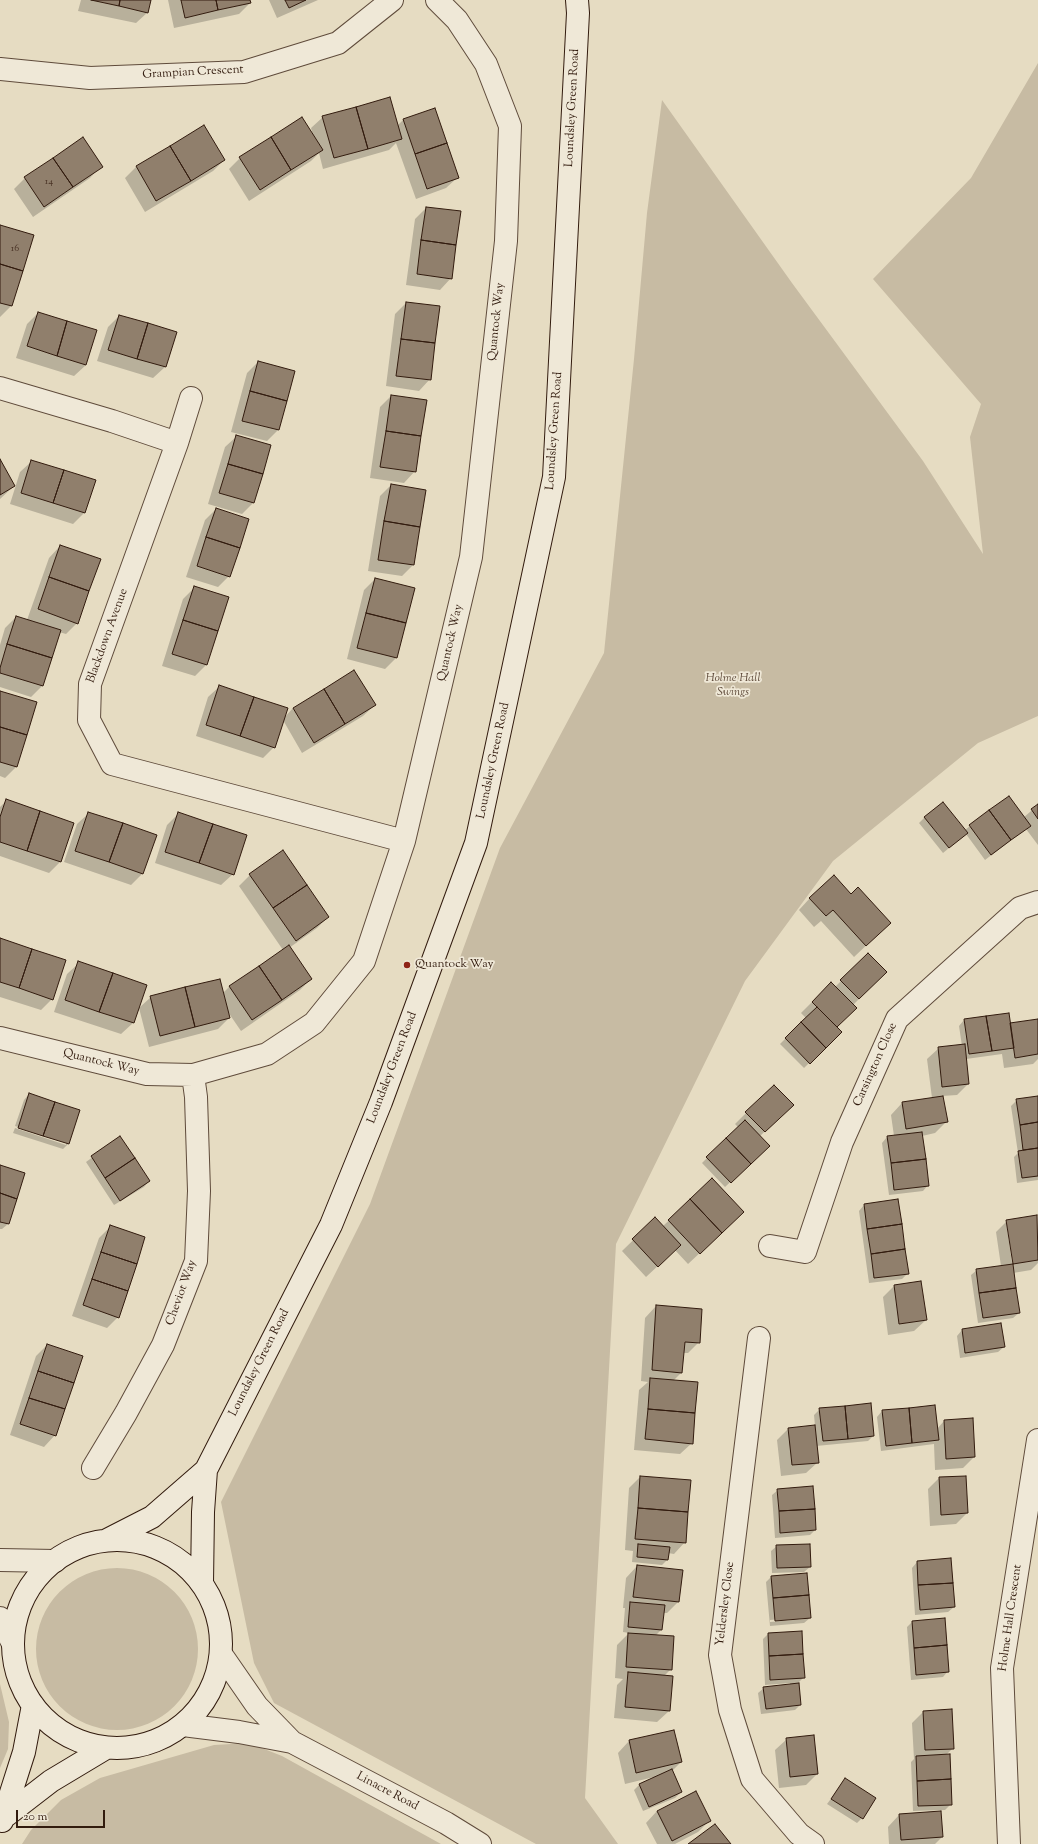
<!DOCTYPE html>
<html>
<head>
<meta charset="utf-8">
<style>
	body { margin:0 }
	#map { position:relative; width:1038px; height:1844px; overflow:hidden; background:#e6dcc2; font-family:"Sorts Mill Goudy",serif }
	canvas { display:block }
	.scale { position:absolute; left:16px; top:1810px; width:89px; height:18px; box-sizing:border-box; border:2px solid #321b0e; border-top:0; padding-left:5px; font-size:12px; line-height:14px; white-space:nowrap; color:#321b0e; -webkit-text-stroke:3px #efe8d7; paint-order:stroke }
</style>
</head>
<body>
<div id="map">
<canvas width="1038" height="1844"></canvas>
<div class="scale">20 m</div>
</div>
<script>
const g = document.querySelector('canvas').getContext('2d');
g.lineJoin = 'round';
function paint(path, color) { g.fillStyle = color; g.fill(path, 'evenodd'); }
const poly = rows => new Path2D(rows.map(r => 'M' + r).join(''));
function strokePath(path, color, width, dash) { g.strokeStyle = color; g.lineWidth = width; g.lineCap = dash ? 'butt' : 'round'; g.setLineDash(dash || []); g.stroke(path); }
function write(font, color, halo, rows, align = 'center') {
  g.font = font + ' "Sorts Mill Goudy",serif'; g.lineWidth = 3.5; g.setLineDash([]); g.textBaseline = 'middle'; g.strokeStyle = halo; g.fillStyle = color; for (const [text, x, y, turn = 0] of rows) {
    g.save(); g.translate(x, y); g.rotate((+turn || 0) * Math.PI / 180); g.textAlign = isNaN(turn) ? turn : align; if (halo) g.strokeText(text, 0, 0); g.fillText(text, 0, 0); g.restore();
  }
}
paint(poly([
	[1038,63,1038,716,978,743,833,861,745,981,616,1244,585,1798,618,1844,536,1844,274,1703,254,1663,221,1502,370,1204,500,848,604,653,634,359,647,213,662,100,792,283,923,461,983,554,970,437,981,404,873,279,971,178],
	'36 1649a81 81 0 1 1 162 0a81 81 0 1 1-162 0Z',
	[0,1684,9,1722,8,1749,0,1768],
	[249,1743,282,1756,441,1844,22,1844,31,1830,61,1800,100,1778,214,1745]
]), '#c7bba3');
paint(poly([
	[81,0,150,0,148,12,136,23,78,11],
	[168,0,249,0,250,3,239,14,174,28],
	[269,0,318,0,277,18],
	[434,109,458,177,446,188,416,199,396,143,389,150,323,169,319,153,311,161,249,201,229,169,240,158,313,135,311,128,323,117,397,126,403,120],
	[204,126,224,160,213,171,145,212,125,178,136,167],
	[101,166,90,178,33,217,14,189,25,178],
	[426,208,451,278,440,290,406,285,415,219],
	[0,227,33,236,11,306,0,317],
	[406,303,430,379,419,391,386,386,395,314],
	[38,313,86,365,74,376,16,358,27,324],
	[119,316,176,333,165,367,153,378,97,361,108,327],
	[258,362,294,372,278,430,267,441,231,432,247,373],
	[391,396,415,471,404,483,370,478,380,407],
	[237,436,270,446,253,503,242,514,208,504,225,447],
	[0,461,14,486,0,499],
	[32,461,84,513,73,524,10,504,20,472],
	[391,485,425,490,413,565,402,576,368,571,380,496],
	[216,509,229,576,218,587,186,577,205,520],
	[60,546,77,623,66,634,59,632,42,686,31,697,0,687,0,645,5,628,16,617,27,620,49,558],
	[375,579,396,658,385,669,347,659,364,590],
	[194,588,227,598,206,665,195,676,162,666,183,599],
	[220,686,284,718,293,708,375,705,363,716,302,753,283,720,274,747,263,758,196,736,208,697],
	[0,692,16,767,5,778,0,776],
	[6,801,60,862,49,873,0,856,0,807],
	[1038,805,1038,845,1026,829,985,860,966,834,943,853,919,823,925,817,965,830,970,826,1023,818],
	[89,813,142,874,131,885,64,862,77,824],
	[179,813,233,874,221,885,155,863,167,825],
	[250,875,328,917,317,928,289,948,311,979,300,990,241,1031,228,1012,229,1018,218,1029,149,1047,139,1008,151,997,223,993,229,987,283,950,239,886],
	[851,895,890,923,854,957,821,921,814,927,799,910,810,898],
	[0,939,52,999,41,1010,0,997],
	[868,954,886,972,853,1005,836,1028,841,1032,804,1068,780,1044,806,1018,801,1013,831,983,835,987],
	[79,963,146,985,133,1023,121,1034,54,1012,67,974],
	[964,1020,1010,1025,1038,1020,1038,1059,1033,1064,1004,1068,1002,1054,966,1059,968,1084,957,1095,942,1096,946,1122,935,1133,922,1136,928,1185,923,1191,889,1195,882,1143,887,1137,894,1136,891,1115,902,1103,932,1098,927,1059,939,1048,962,1046,959,1026],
	[29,1094,79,1111,68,1144,63,1149,13,1133,15,1128,66,1145,66,1142,15,1126,24,1100],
	[1038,1097,1038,1180,1017,1183,1014,1157,1018,1153,1011,1106,1017,1100],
	[746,1113,781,1116,759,1137,768,1146,725,1187,702,1163,738,1127,735,1124],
	[120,1137,149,1181,144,1187,114,1205,86,1162],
	[0,1166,24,1174,8,1224,2,1229,0,1229],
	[712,1180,732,1223,688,1264,675,1250,646,1277,622,1251,655,1219,663,1226],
	[864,1205,908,1273,902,1279,869,1283,859,1211],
	[1036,1216,1038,1263,1031,1270,1013,1273,1019,1313,1013,1318,978,1323,971,1275,977,1270,1001,1266,996,1232,1007,1221],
	[1007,1228,1009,1228,1014,1268,1013,1269],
	[110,1227,118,1317,107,1328,72,1316,99,1238],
	[920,1282,926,1320,914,1331,888,1335,883,1297,894,1286],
	[656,1306,699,1342,688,1353,683,1353,681,1373,673,1381,692,1443,680,1454,634,1450,639,1390,648,1382,641,1381,645,1318],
	[962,1330,1004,1347,998,1352,960,1358,957,1336],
	[47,1345,55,1435,44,1447,10,1435,36,1356],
	[820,1409,873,1436,868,1441,816,1446,818,1462,806,1473,781,1476,777,1440,788,1429,815,1426,814,1415],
	[882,1411,937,1429,944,1421,974,1457,963,1468,935,1470,934,1444,881,1451,877,1417],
	[640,1477,685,1542,674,1554,668,1553,667,1560,662,1565,632,1562,633,1551,625,1550,629,1488],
	[939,1478,967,1513,956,1524,930,1526,928,1489],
	[778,1490,815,1530,810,1535,775,1538,772,1495],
	[777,1546,810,1567,804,1572,772,1573,771,1551],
	[950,1559,954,1607,948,1612,915,1615,912,1568,917,1562],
	[637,1566,678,1602,667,1613,663,1613,661,1630,655,1636,671,1669,664,1676,672,1677,669,1711,657,1722,614,1718,617,1685,623,1679,615,1678,617,1645,629,1633,623,1632,625,1608,623,1608,626,1578],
	[771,1577,810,1618,804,1623,770,1626,766,1582],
	[805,1617,805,1619,770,1622,770,1620],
	[912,1622,948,1671,943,1677,911,1680,907,1627],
	[801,1632,804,1677,798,1683,800,1705,795,1710,761,1714,758,1693,764,1688,790,1685,790,1683,765,1685,763,1639,768,1634],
	[923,1712,953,1748,946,1755,951,1804,945,1810,913,1811,911,1762,914,1759,912,1723],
	[673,1731,681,1762,672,1771,681,1792,675,1798,643,1811,634,1790,639,1785,654,1777,625,1784,618,1753,629,1741],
	[787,1739,817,1774,806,1785,779,1788,775,1750],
	[845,1780,862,1818,857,1823,827,1804],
	[657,1811,709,1821,698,1832,675,1844,657,1844,646,1823],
	[940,1812,942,1837,935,1844,889,1844,888,1827,899,1815]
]), '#0003');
const building = poly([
	[91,0,120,0,119,6,91,0],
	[120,0,151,0,148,13,119,6,120,0],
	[181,0,216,0,218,10,185,18,181,0],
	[216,0,250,0,251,3,218,10,216,0],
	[285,0,306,0,289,8,285,0],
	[390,97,402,139,368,149,356,107,390,97],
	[356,107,368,149,334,158,322,116,356,107],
	[435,108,447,143,415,154,403,119,435,108],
	[302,117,323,150,291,170,271,137,302,117],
	[204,125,225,160,191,181,170,146,204,125],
	[83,137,103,167,73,187,53,158,83,137],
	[271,137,291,170,260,190,239,157,271,137],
	[447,143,459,178,427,189,415,154,447,143],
	[170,146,191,181,156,201,136,166,170,146],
	[53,158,73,187,44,207,24,177,53,158],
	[426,207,461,211,456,245,421,240,426,207],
	[0,225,34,235,23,271,0,264,0,225],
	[421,240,456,245,452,279,417,274,421,240],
	[0,264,23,271,12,306,0,303,0,264],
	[406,302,440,306,435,343,401,339,406,302],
	[38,312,67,321,57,356,27,346,38,312],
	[119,315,148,323,137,359,108,350,119,315],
	[67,321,97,330,86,365,57,356,67,321],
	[148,323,177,332,166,367,137,359,148,323],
	[401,339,435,343,431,380,396,376,401,339],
	[258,361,295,371,287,401,250,391,258,361],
	[250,391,287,401,279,430,242,421,250,391],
	[391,395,427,400,421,436,386,431,391,395],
	[386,431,421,436,416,472,380,467,386,431],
	[236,435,271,445,263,474,228,464,236,435],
	[0,459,15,486,0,495,0,459],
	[31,460,64,470,53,503,21,493,31,460],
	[228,464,263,474,254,503,219,493,228,464],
	[64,470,96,480,85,513,53,503,64,470],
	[391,484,426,490,420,527,384,521,391,484],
	[216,508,249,519,240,548,206,537,216,508],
	[384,521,420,527,414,565,378,560,384,521],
	[206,537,240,548,230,577,197,566,206,537],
	[60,545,101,559,89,591,49,577,60,545],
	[49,577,89,591,78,624,38,609,49,577],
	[375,578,415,588,406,623,366,613,375,578],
	[194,586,229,597,218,631,183,620,194,586],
	[366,613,406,623,397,658,357,648,366,613],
	[16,616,61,630,52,658,7,644,16,616],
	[183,620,218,631,207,665,172,654,183,620],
	[7,644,52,658,43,686,0,673,0,668,7,644],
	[354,670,376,705,345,724,324,689,354,670],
	[219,685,254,697,240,736,206,725,219,685],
	[324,689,345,724,314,743,293,708,324,689],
	[0,691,37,702,27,735,0,727,0,691],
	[254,697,288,708,275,748,240,736,254,697],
	[0,727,27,735,17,767,0,762,0,727],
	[1009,796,1031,826,1011,840,989,810,1009,796],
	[6,799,40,811,27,851,0,842,0,817,6,799],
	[943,802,968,833,949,848,924,817,943,802],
	[1038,804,1038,819,1031,809,1038,804],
	[989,810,1011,840,991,855,969,825,989,810],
	[40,811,74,823,61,862,27,851,40,811],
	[88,812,123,823,109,862,75,851,88,812],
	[178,812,213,824,199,863,165,852,178,812],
	[123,823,157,835,143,874,109,862,123,823],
	[213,824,247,835,234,875,199,863,213,824],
	[283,850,307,885,273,908,249,874,283,850],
	[834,875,851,894,858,887,891,923,866,946,833,910,826,916,809,898,834,875],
	[307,885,329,917,296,941,273,908,307,885],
	[0,938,32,949,19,988,0,982,0,938],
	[289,945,312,979,282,1000,259,966,289,945],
	[32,949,66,960,53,1000,19,988,32,949],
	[868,953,887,972,859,999,840,980,868,953],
	[78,961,113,973,99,1012,65,1000,78,961],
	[259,966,282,1000,252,1020,229,986,259,966],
	[113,973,147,985,134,1023,99,1012,113,973],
	[220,979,230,1018,195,1027,185,987,220,979],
	[831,982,857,1008,837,1027,812,1002,831,982],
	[185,987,195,1027,160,1036,150,996,185,987],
	[817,1007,842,1032,826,1048,801,1022,817,1007],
	[1009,1013,1014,1048,992,1051,986,1016,1009,1013],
	[986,1016,992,1051,969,1054,964,1019,986,1016],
	[1038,1019,1038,1054,1015,1058,1010,1023,1038,1019],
	[801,1022,826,1048,810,1064,785,1038,801,1022],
	[965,1044,969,1084,942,1087,938,1047,965,1044],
	[774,1085,794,1105,765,1132,745,1112,774,1085],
	[29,1093,55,1102,43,1136,18,1128,29,1093],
	[943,1096,948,1122,906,1129,902,1102,943,1096],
	[1038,1096,1038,1122,1020,1125,1016,1099,1038,1096],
	[55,1102,80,1110,69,1144,43,1136,55,1102],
	[745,1120,770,1146,751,1164,726,1138,745,1120],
	[1038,1122,1038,1148,1023,1150,1020,1125,1038,1122],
	[922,1132,926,1159,891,1163,887,1136,922,1132],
	[120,1136,135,1158,105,1178,91,1156,120,1136],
	[726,1138,751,1164,731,1183,706,1157,726,1138],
	[1038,1148,1038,1176,1022,1178,1018,1151,1038,1148],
	[135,1158,150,1181,120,1201,105,1178,135,1158],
	[926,1159,929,1186,894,1190,891,1163,926,1159],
	[0,1165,25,1173,17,1199,0,1193,0,1165],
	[712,1178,744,1212,722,1233,690,1199,712,1178],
	[0,1193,17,1199,9,1224,0,1222,0,1193],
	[690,1199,722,1233,700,1254,668,1220,690,1199],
	[898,1199,902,1224,867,1229,864,1204,898,1199],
	[1037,1215,1038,1260,1013,1264,1006,1220,1037,1215],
	[655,1217,681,1245,658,1267,632,1239,655,1217],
	[902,1224,905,1249,871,1254,867,1229,902,1224],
	[110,1225,145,1237,137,1264,101,1252,110,1225],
	[905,1249,909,1274,874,1278,871,1254,905,1249],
	[101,1252,137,1264,128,1291,92,1279,101,1252],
	[1013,1264,1016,1288,979,1293,976,1269,1013,1264],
	[92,1279,128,1291,119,1318,83,1305,92,1279],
	[921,1281,927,1320,899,1324,894,1285,921,1281],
	[1016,1288,1020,1313,983,1318,979,1293,1016,1288],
	[656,1305,702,1309,700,1343,685,1342,682,1373,652,1370,656,1305],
	[1001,1323,1005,1347,965,1353,962,1329,1001,1323],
	[47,1344,83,1356,74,1383,38,1371,47,1344],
	[38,1371,74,1383,65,1409,29,1398,38,1371],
	[650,1378,698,1382,695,1413,648,1409,650,1378],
	[29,1398,65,1409,56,1436,20,1424,29,1398],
	[871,1403,874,1436,848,1439,845,1406,871,1403],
	[935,1405,939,1440,912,1443,909,1408,935,1405],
	[845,1406,848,1439,823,1441,819,1408,845,1406],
	[909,1408,912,1443,886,1446,882,1410,909,1408],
	[648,1409,695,1413,693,1444,645,1439,648,1409],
	[973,1418,975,1457,946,1459,944,1420,973,1418],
	[815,1425,819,1463,792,1465,788,1428,815,1425],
	[640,1476,691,1480,688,1512,638,1508,640,1476],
	[966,1476,968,1513,941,1515,939,1477,966,1476],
	[813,1486,815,1509,779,1511,777,1489,813,1486],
	[638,1508,688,1512,686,1543,635,1539,638,1508],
	[815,1509,816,1530,780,1533,779,1511,815,1509],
	[638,1544,670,1547,668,1560,637,1557,638,1544],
	[810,1544,811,1567,777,1568,776,1545,810,1544],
	[951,1558,953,1583,918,1585,917,1561,951,1558],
	[637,1565,683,1570,679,1602,633,1597,637,1565],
	[807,1573,809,1595,773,1598,771,1576,807,1573],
	[953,1583,955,1607,920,1610,918,1585,953,1583],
	[809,1595,811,1618,775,1621,773,1598,809,1595],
	[630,1602,665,1605,662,1630,628,1627,630,1602],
	[945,1618,947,1645,914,1648,912,1621,945,1618],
	[802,1631,803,1654,769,1656,768,1633,802,1631],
	[628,1633,674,1636,672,1670,626,1667,628,1633],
	[947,1645,949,1672,916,1675,914,1648,947,1645],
	[803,1654,805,1678,770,1680,769,1656,803,1654],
	[628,1672,673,1676,670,1711,625,1707,628,1672],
	[799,1683,801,1705,766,1709,763,1687,799,1683],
	[952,1709,954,1749,925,1750,923,1711,952,1709],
	[674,1730,682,1762,636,1773,629,1740,674,1730],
	[814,1735,818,1774,790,1777,786,1738,814,1735],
	[950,1754,951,1779,917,1781,916,1756,950,1754],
	[672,1769,682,1792,649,1807,639,1784,672,1769],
	[845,1778,876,1798,863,1819,831,1799,845,1778],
	[951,1779,952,1805,918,1806,917,1781,951,1779],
	[696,1791,711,1821,672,1841,657,1811,696,1791],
	[941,1811,943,1837,901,1840,899,1814,941,1811],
	[715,1824,731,1844,688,1844,715,1824]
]);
paint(building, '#907f6c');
strokePath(building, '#321b0e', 1);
const minor = poly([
	[0,69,90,78,244,72,338,43,392,0],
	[0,388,112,421,177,443,90,684,89,720,112,764,404,841],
	[177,443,191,398],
	[0,1038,147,1074,193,1075,267,1054,314,1023,364,961,404,841,471,557,506,241,510,126,486,64,457,20,437,0],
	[770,1246,805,1252,842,1142,897,1019,1020,908,1038,902],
	[759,1338,720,1655,730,1710,752,1779,799,1834,813,1844],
	[93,1468,126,1413,163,1345,196,1261,199,1191,196,1097,193,1075],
	[1009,1844,1002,1668,1038,1440]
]);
const tertiary = poly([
	[0,1560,55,1561],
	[0,1618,13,1644],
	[221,1654,257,1706,292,1742],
	[183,1725,239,1732,292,1742,446,1823,480,1844]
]);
const secondary = poly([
	'13 1644a104 104 0 1 1 208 0a104 104 0 1 1-208 0Z',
	[107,1540,152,1517,206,1470,331,1225,381,1102,476,843,554,477,578,13,577,0],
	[202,1583,203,1512,206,1470],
	[3,1818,51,1781,106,1748],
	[2,1821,24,1752,33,1705]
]);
strokePath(minor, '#5f4b3b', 24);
strokePath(tertiary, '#5f4b3b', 24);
strokePath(secondary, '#321b0e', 24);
strokePath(minor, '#efe8d7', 22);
strokePath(tertiary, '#efe8d7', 22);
strokePath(secondary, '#efe8d7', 22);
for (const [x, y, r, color] of [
	[407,965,4,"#8f2418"]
]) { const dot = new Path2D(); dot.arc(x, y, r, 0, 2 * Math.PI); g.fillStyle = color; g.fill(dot); strokePath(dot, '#efe8d7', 1.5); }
write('10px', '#4a3426', null, [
	["14",49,182],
	["16",15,249]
]);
write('12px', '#321b0e', '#efe8d7', [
	["Grampian Crescent",193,73,-3],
	["Loundsley Green Road",573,108,-87],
	["Quantock Way",497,322,-84],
	["Loundsley Green Road",555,431,-86],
	["Blackdown Avenue",108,636,-70],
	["Quantock Way",451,643,-77],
	["Loundsley Green Road",494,761,-78],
	["Quantock Way",101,1063,14],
	["Carsington Close",876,1065,-66],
	["Loundsley Green Road",393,1068,-69],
	["Cheviot Way",182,1293,-70],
	["Loundsley Green Road",260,1363,-63],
	["Yeldersley Close",726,1604,-83],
	["Holme Hall Crescent",1011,1618,-82],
	["Linacre Road",387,1792,28]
]);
write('italic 12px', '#5f4b3b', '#efe8d7', [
	["Holme Hall",733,679],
	["Swings",733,693]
]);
write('12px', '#321b0e', '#efe8d7', [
	["Quantock Way",415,965]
], 'left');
</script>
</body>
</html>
